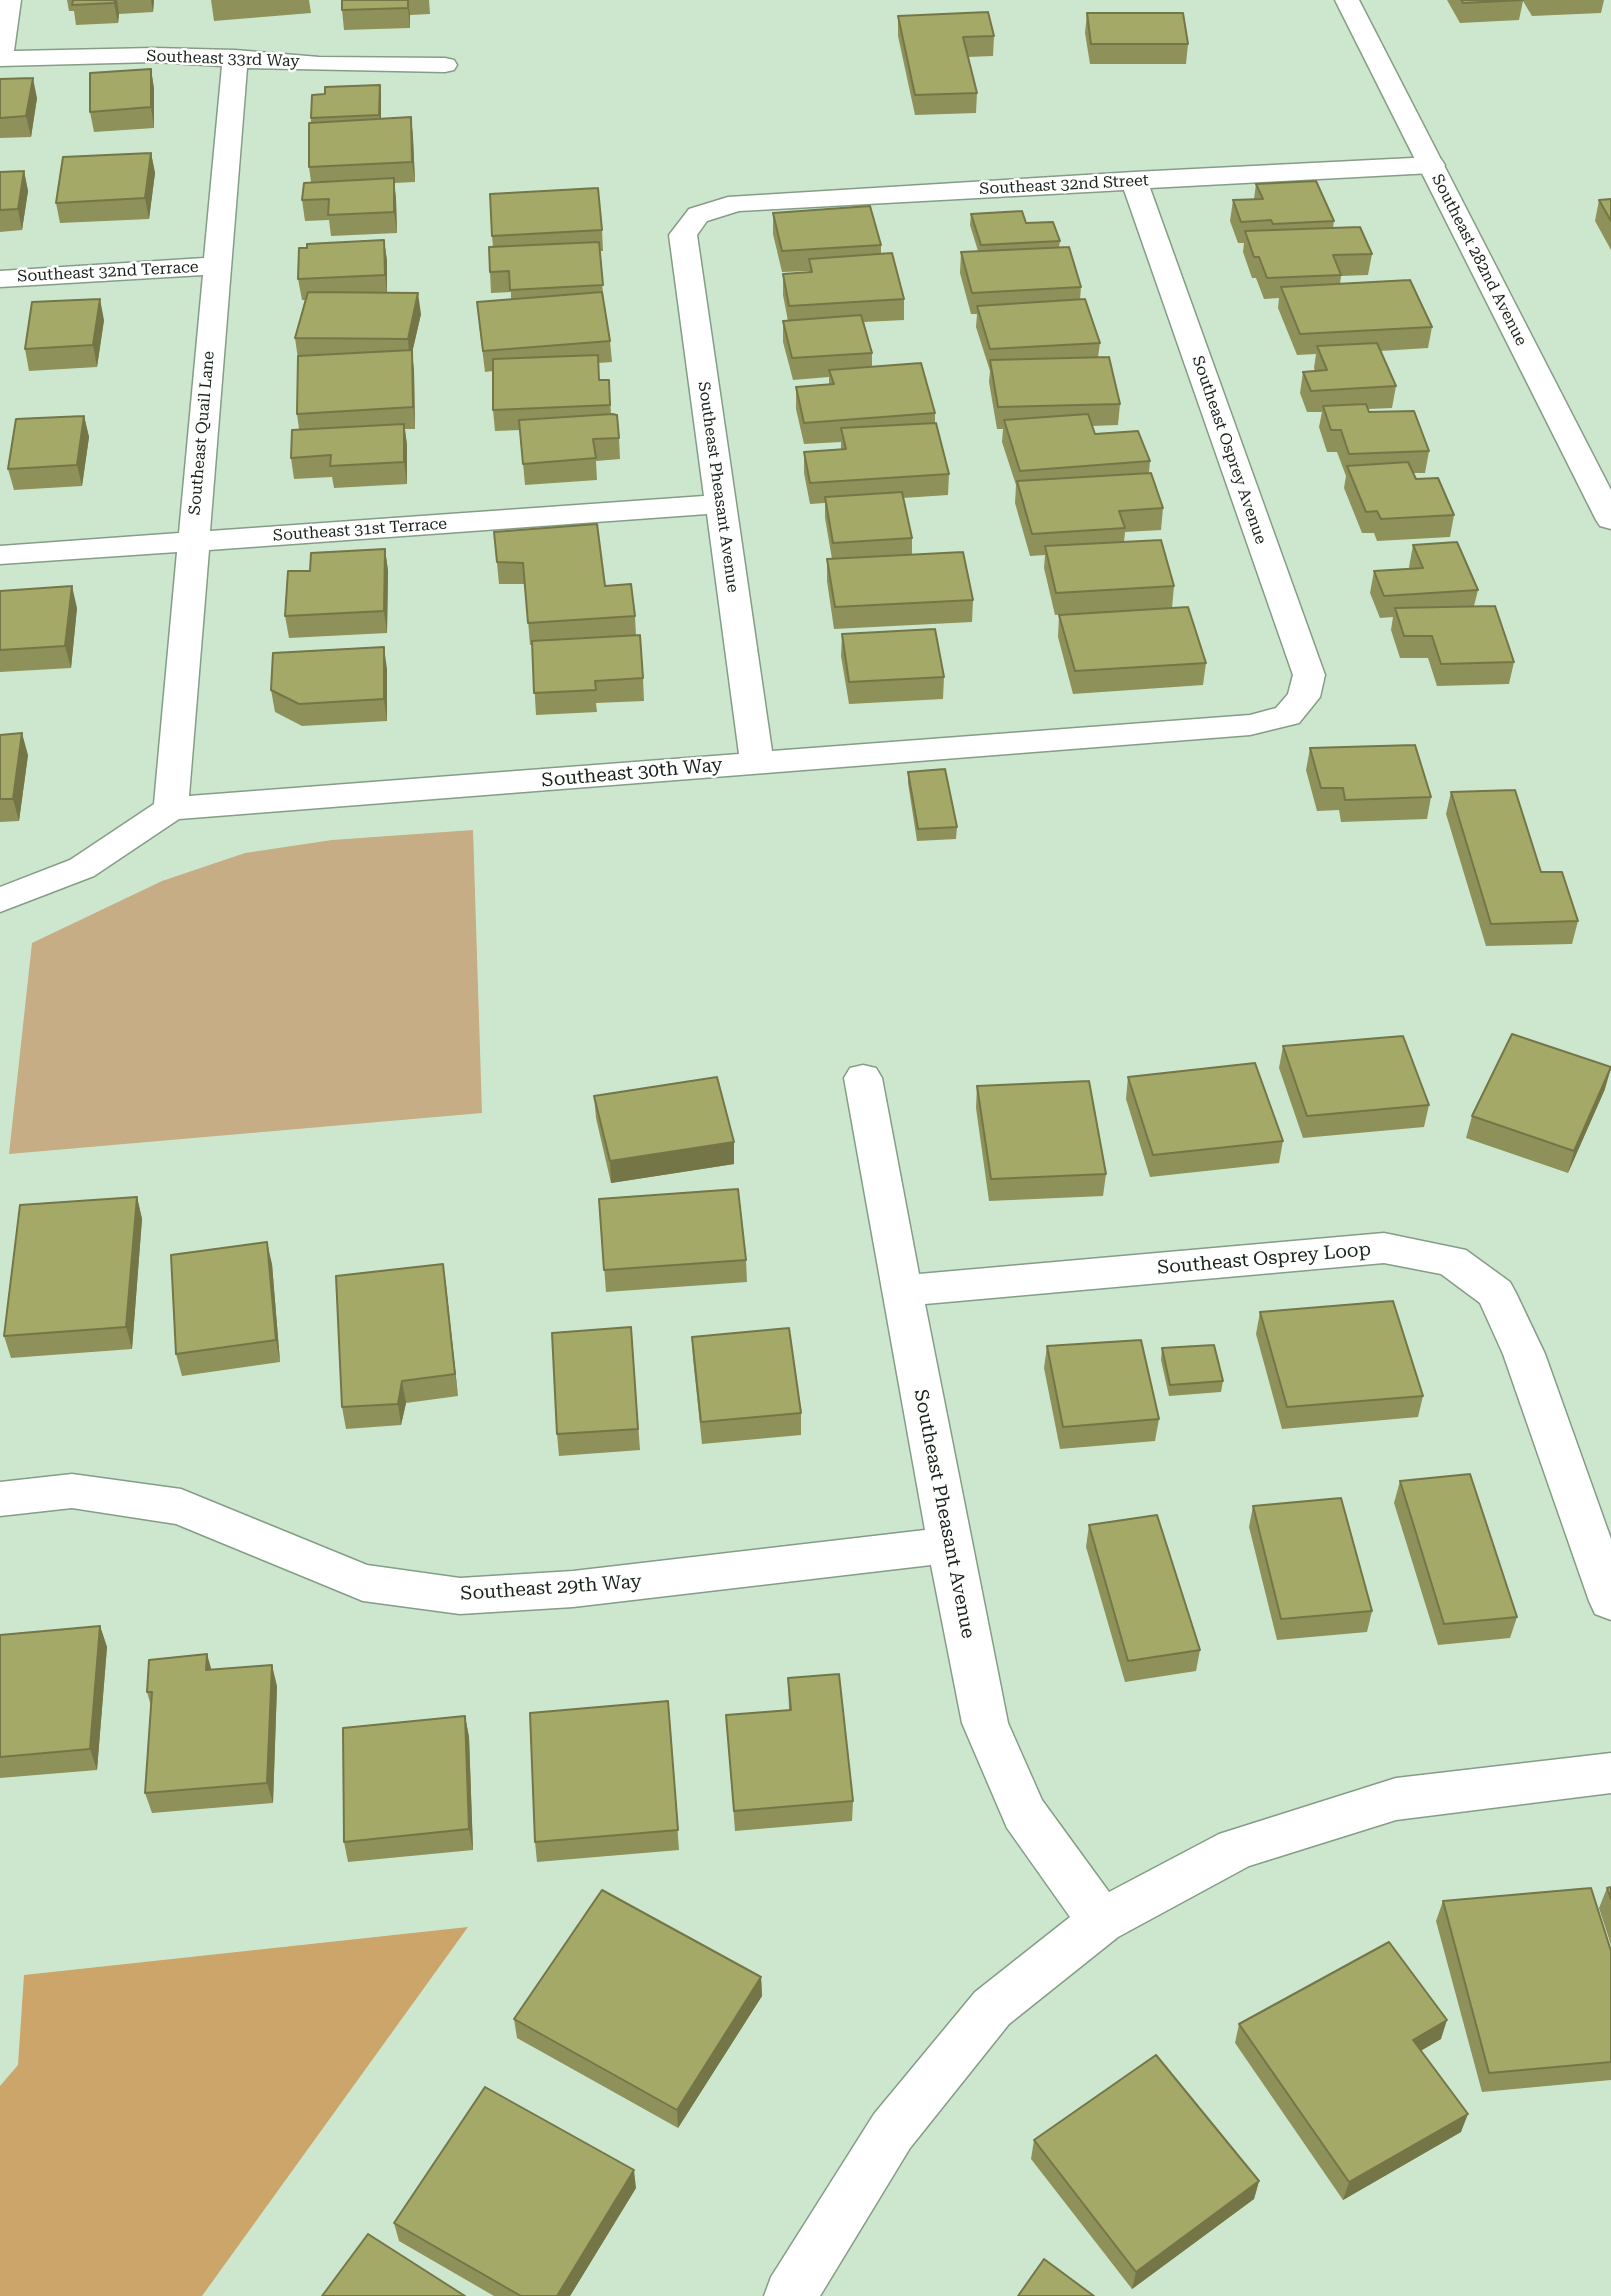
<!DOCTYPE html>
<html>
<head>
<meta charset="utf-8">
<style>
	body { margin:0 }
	canvas { display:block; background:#cde7ce }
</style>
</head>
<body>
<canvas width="1611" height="2296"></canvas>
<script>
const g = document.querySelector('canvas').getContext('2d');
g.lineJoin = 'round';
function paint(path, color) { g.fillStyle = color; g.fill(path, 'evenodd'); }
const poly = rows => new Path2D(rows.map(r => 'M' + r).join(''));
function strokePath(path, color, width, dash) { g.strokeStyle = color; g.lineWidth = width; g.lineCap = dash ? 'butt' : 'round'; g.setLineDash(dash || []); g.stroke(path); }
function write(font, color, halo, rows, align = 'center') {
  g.font = font + ' "Roboto Serif",serif'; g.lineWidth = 5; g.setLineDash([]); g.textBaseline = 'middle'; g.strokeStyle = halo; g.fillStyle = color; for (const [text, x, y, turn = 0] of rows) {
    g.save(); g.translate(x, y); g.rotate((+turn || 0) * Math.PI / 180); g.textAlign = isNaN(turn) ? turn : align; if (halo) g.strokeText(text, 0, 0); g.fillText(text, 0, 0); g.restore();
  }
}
paint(poly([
	[473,830,482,1113,9,1154,32,943,162,881,245,853,332,840]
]), '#c6ad86');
paint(poly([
	[468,1927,202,2296,0,2296,0,2086,18,2065,24,1975]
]), '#cba56a');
const street = poly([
	[0,0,21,0,14,51,154,48,235,50,319,57,445,58,454,60,457,65,454,70,445,72,247,68,210,531,704,496,669,235,689,209,728,197,1134,172,1432,157,1441,159,1445,165,1441,171,1432,173,1150,188,1325,675,1320,697,1299,723,1250,735,179,819,94,876,0,912,0,887,70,860,154,804,177,552,0,564,0,546,179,533,203,275,0,287,0,271,204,258,222,66,154,62,0,66,0,0],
	[1124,190,1293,675,1288,694,1276,708,1250,715,772,751,697,235,707,221,739,211,1124,190],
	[707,514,739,754,189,796,209,550,707,514],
	[863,1065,876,1068,882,1078,919,1274,1384,1233,1466,1250,1510,1282,1516,1293,1545,1354,1611,1539,1611,1620,1595,1614,1589,1601,1503,1354,1480,1303,1441,1274,1384,1263,925,1304,1008,1723,1042,1800,1109,1892,1219,1834,1396,1778,1611,1753,1611,1793,1396,1820,1249,1866,1118,1937,1009,2024,910,2148,820,2296,764,2296,771,2277,874,2114,975,1992,1070,1917,1007,1828,962,1723,931,1565,573,1607,460,1614,363,1601,176,1524,72,1508,0,1516,0,1482,72,1474,181,1489,367,1565,460,1578,573,1571,925,1530,844,1078,850,1068,863,1065]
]);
const secondary = poly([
	[1335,0,1359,0,1611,490,1611,529,1600,526,1596,520,1335,0]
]);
strokePath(street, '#859d86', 3);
strokePath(secondary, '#859d86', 3);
paint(street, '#fff');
paint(secondary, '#fff');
paint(poly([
	[67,0,154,0,153,12,119,14,118,23,76,25,74,11,69,11],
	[211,0,309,0,311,13,214,21],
	[342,0,429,0,430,14,410,15,410,28,344,30,342,10],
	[1447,0,1604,0,1601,13,1532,16,1523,1,1519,20,1460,23],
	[1087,13,1188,44,1186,64,1090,64,1085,33],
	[898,16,994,36,993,56,968,57,977,93,976,113,915,115,898,36],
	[151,69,154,89,154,128,94,132,90,112],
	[0,79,37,98,31,137,0,138],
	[380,85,381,95,381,119,411,117,413,138,415,182,394,183,396,199,397,233,331,236,329,220,305,221,302,200,311,182,309,167,311,118,325,94],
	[151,153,155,173,149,219,60,223,56,203],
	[24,171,28,191,22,230,0,232,0,172],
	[1256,184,1334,221,1333,228,1372,254,1368,275,1341,276,1340,284,1432,327,1428,348,1380,351,1396,386,1392,408,1368,409,1369,412,1429,451,1425,473,1413,473,1416,479,1454,515,1450,537,1377,541,1374,533,1362,533,1344,488,1346,476,1337,452,1327,452,1319,427,1322,412,1307,412,1300,393,1303,372,1315,371,1314,368,1316,354,1297,355,1278,308,1279,298,1264,299,1256,278,1252,278,1243,252,1244,243,1238,243,1230,221,1233,200,1254,199],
	[1611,199,1611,250,1595,221,1599,200],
	[773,213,881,245,881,254,904,299,904,320,864,322,872,353,872,367,935,413,935,423,949,474,948,495,903,498,912,538,912,555,973,600,972,622,834,629,827,581,827,559,832,559,825,518,825,503,810,504,804,473,804,452,841,449,841,442,804,444,796,409,796,387,829,384,829,377,793,380,783,342,783,321,788,321,783,295,783,274,809,272,809,271,782,272,773,234],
	[971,214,1026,223,1060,241,1059,247,1081,287,1080,300,1100,343,1098,357,1120,404,1118,425,1092,426,1095,434,1150,461,1149,473,1163,508,1161,530,1125,532,1124,542,1174,586,1172,608,1206,663,1203,685,1073,694,1058,637,1059,615,1100,612,1055,615,1044,568,1045,555,1030,556,1015,503,1016,485,1002,442,1003,429,997,429,989,382,990,371,976,327,977,314,971,314,960,273,961,252,978,251,970,225],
	[602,230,603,251,599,251,604,303,610,341,612,362,598,363,599,380,609,380,611,414,619,438,620,459,596,461,597,480,525,485,520,430,495,431,493,410,493,371,485,372,479,323,477,302,511,299,511,292,491,293,490,272,493,247,492,236],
	[384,240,387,261,387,293,421,314,412,353,414,371,415,429,405,429,407,445,407,484,334,488,332,477,294,479,291,458,299,429,297,414,298,359,295,338,305,300,302,300,298,279],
	[104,320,97,367,29,371,25,349],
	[84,416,89,437,82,486,14,490,8,469],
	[494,532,605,586,635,616,636,636,643,678,644,701,596,703,597,712,536,715,532,645,530,645,525,584,499,584],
	[1413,545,1478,590,1474,606,1514,662,1509,684,1437,686,1428,658,1400,658,1391,630,1393,617,1380,618,1370,593,1374,571,1410,569,1409,567],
	[385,549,388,571,387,633,289,638,285,616,310,571],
	[0,591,77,608,71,668,0,672],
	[842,634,944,677,943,699,849,704,841,656],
	[387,669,387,721,302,726,275,712,271,690],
	[0,735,28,755,19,821,0,822],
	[1310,748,1431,797,1427,819,1341,822,1339,810,1317,811,1306,770],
	[908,772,957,827,956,839,917,841,908,783],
	[1451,792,1541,872,1578,921,1572,944,1486,946,1446,814],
	[1283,1046,1429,1105,1424,1127,1303,1138,1279,1068],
	[1128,1077,1283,1141,1279,1163,1150,1177,1126,1099],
	[977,1086,1106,1174,1103,1196,989,1201,976,1108],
	[1605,1089,1568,1173,1466,1138,1472,1116],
	[594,1096,734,1142,734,1164,611,1183,596,1118],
	[137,1197,142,1219,132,1349,11,1358,4,1336],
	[599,1199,746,1260,747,1282,606,1292],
	[272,1264,280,1362,182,1376,176,1354],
	[446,1286,458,1396,406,1403,401,1425,346,1429,342,1407],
	[1260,1312,1423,1396,1418,1417,1282,1429,1256,1334],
	[631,1327,640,1450,559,1456,557,1434],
	[692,1337,801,1413,801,1435,702,1444,693,1358],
	[1047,1346,1159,1419,1155,1441,1060,1449,1044,1368],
	[1162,1348,1223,1381,1221,1392,1169,1396,1161,1360],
	[1400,1481,1517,1617,1510,1638,1438,1645,1394,1503],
	[1253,1506,1372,1611,1367,1632,1277,1640,1249,1527],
	[1089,1525,1200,1650,1196,1671,1125,1682,1086,1547],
	[100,1626,107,1647,97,1770,0,1778,0,1635],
	[211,1669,277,1686,273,1803,152,1813,145,1793,151,1706,147,1692],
	[788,1678,853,1801,852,1821,735,1831,726,1715,789,1710],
	[668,1701,679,1850,537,1862,535,1842],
	[465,1716,469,1737,473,1850,348,1862,344,1842],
	[1611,1887,1611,1945,1599,1908,1607,1888],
	[1443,1901,1611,1951,1611,2080,1482,2092,1436,1921],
	[761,1977,762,1996,678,2128,517,2038,514,2019],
	[1239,2024,1441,2039,1421,2050,1461,2132,1343,2200,1235,2043],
	[1034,2140,1259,2181,1254,2199,1132,2289,1031,2159],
	[636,2188,570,2296,494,2296,399,2241,394,2223]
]), '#8e9159');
paint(poly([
	[115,0,117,0,119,14,118,23,114,3],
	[151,0,154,0,153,12],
	[408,0,410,15,410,28,408,8],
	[151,69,154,89,154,128,151,107],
	[33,78,37,98,31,137,26,116],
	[380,85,381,95,381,125,379,115],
	[411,117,413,138,415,182,412,162],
	[151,153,155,173,149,219,145,198],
	[24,171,28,191,22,230,18,209],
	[394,178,396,199,397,233,394,212],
	[384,240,387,261,387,296,385,275],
	[418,293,421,314,412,353,414,371,415,429,408,339],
	[100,299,104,320,97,367,93,345],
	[84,416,89,437,82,486,77,465],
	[404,424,407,445,407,484,404,462],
	[385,549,388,571,387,633,384,611],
	[72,586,77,608,71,668,65,646],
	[384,647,387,669,387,721,384,699],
	[22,733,28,755,19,821,13,799],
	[1611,1068,1605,1089,1568,1173,1574,1151],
	[734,1142,734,1164,611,1183,610,1161],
	[137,1197,142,1219,132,1349,126,1327],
	[267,1242,272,1264,280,1362,276,1340],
	[443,1264,446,1286,458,1396,455,1374],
	[402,1381,406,1403,401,1425,398,1404],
	[100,1626,107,1647,97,1770,90,1749],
	[207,1654,213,1675,206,1670],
	[272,1665,277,1686,273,1803,267,1783],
	[465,1716,469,1737,473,1850,469,1829],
	[761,1977,762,1996,678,2128,677,2110],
	[1447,2020,1441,2039,1407,2059,1413,2040],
	[1468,2114,1461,2132,1343,2200,1349,2182],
	[634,2170,636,2188,570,2296,557,2296],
	[1259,2181,1254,2199,1132,2289,1136,2272]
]), '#747648');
const building = poly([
	[73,0,115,0,114,3,72,5,73,0],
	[342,0,408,0,408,8,342,10,342,0],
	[1461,0,1523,0,1463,3,1461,0],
	[988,12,994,36,963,37,977,93,915,95,898,16,988,12],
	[1087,13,1183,13,1188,44,1091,44,1087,13],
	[151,69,151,107,90,112,90,73,151,69],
	[33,78,26,116,0,118,0,79,33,78],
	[380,85,379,115,311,118,312,95,325,94,325,87,380,85],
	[411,117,412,162,309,167,309,123,411,117],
	[151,153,145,198,56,203,63,157,151,153],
	[24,171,18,209,0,210,0,172,24,171],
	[394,178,394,212,328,215,329,199,302,200,304,183,394,178],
	[1316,181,1334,221,1273,224,1271,220,1241,222,1233,200,1263,199,1256,184,1316,181],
	[598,188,602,230,492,236,490,194,598,188],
	[1611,199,1611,221,1599,200,1611,199],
	[870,206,881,245,782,251,773,213,870,206],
	[1022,211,1026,223,1053,222,1060,241,981,245,971,214,1022,211],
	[1360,227,1372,254,1333,255,1341,275,1267,278,1259,257,1254,257,1245,231,1360,227],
	[384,240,385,275,298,279,299,248,307,248,307,244,384,240],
	[599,242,603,285,510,290,509,271,490,272,489,247,599,242],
	[1069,247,1081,287,972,293,961,252,1069,247],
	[892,253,904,299,789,306,783,274,812,272,809,259,892,253],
	[1410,280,1432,327,1300,334,1281,287,1410,280],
	[308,292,418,293,408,339,295,338,308,292],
	[602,292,610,341,483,351,477,302,602,292],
	[100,299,93,345,25,349,32,302,100,299],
	[1085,299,1100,343,990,349,977,306,1085,299],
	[861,315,872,353,792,358,783,321,861,315],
	[1377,343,1396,386,1311,391,1303,372,1327,370,1317,346,1377,343],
	[412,350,413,407,297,414,298,356,412,350],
	[598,355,599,380,609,380,610,405,493,410,493,359,598,355],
	[1109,357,1120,404,998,407,990,360,1109,357],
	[921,363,935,413,804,423,796,387,834,384,829,370,921,363],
	[1366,404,1369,412,1414,411,1429,451,1349,454,1341,430,1331,430,1323,406,1366,404],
	[612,414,617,415,619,438,593,439,596,458,523,464,519,420,612,414],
	[1088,414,1095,434,1138,431,1150,461,1020,471,1004,420,1088,414],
	[84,416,77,465,8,469,16,419,84,416],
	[936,423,949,474,810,483,804,452,846,449,841,428,936,423],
	[404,424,404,462,330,466,331,455,291,458,292,430,404,424],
	[1408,462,1416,479,1438,478,1454,515,1381,519,1377,511,1366,512,1347,466,1408,462],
	[1151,473,1163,508,1119,511,1125,528,1032,534,1017,481,1151,473],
	[902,492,912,538,833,543,825,497,902,492],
	[597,524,605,586,631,584,635,616,528,623,523,563,497,562,494,532,597,524],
	[1161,540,1174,586,1056,593,1045,546,1161,540],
	[1457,542,1478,590,1384,596,1374,571,1423,568,1413,545,1457,542],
	[385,549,384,611,285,616,288,571,310,571,311,553,385,549],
	[963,552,973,600,835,607,827,559,963,552],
	[72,586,65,646,0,650,0,591,72,586],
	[1495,606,1514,662,1441,664,1432,636,1404,636,1395,608,1495,606],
	[1188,607,1206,663,1075,671,1059,615,1188,607],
	[935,629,944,677,849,682,842,634,935,629],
	[640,635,643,678,595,681,596,690,534,693,532,641,640,635],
	[384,647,384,699,299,704,271,690,273,653,384,647],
	[22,733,13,799,0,799,0,735,22,733],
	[1415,745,1431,797,1345,800,1343,788,1321,788,1310,748,1415,745],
	[945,769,957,827,918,829,908,772,945,769],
	[1515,790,1541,872,1562,872,1578,921,1491,924,1451,792,1515,790],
	[1512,1034,1611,1067,1574,1151,1472,1116,1512,1034],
	[1403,1036,1429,1105,1307,1116,1283,1046,1403,1036],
	[1255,1063,1283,1141,1153,1155,1128,1077,1255,1063],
	[717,1077,734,1142,610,1161,594,1096,717,1077],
	[1089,1081,1106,1174,991,1179,977,1086,1089,1081],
	[738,1189,746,1260,604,1270,599,1199,738,1189],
	[137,1197,126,1327,4,1336,20,1205,137,1197],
	[267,1242,276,1340,176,1354,171,1255,267,1242],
	[443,1264,455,1374,402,1381,398,1404,342,1407,336,1276,443,1264],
	[1393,1301,1423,1396,1287,1407,1260,1312,1393,1301],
	[631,1327,638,1429,557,1434,552,1333,631,1327],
	[789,1328,801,1413,701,1422,692,1337,789,1328],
	[1141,1340,1159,1419,1063,1427,1047,1346,1141,1340],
	[1214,1345,1223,1381,1170,1385,1162,1348,1214,1345],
	[1470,1474,1517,1617,1444,1624,1400,1481,1470,1474],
	[1341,1498,1372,1611,1281,1619,1253,1506,1341,1498],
	[1157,1515,1200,1650,1128,1661,1089,1525,1157,1515],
	[100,1626,90,1749,0,1757,0,1635,100,1626],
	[207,1654,206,1670,272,1665,267,1783,145,1793,152,1692,147,1692,149,1660,207,1654],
	[839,1674,853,1801,734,1811,726,1715,791,1710,788,1678,839,1674],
	[668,1701,678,1830,535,1842,530,1713,668,1701],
	[465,1716,469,1829,344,1842,343,1728,465,1716],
	[1611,1887,1611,1899,1607,1888,1611,1887],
	[1591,1888,1611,1951,1611,2062,1489,2073,1443,1901,1591,1888],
	[602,1890,761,1977,677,2110,514,2019,602,1890],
	[1389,1942,1447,2020,1413,2040,1468,2114,1349,2182,1239,2024,1389,1942],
	[1156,2055,1259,2181,1136,2272,1034,2140,1156,2055],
	[485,2087,634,2170,557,2296,521,2296,394,2223,485,2087],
	[368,2234,465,2296,322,2296,368,2234],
	[1044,2259,1094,2296,1018,2296,1044,2259]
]);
paint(building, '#a5a967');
strokePath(building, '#747648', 2);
write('16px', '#192219', '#fff', [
	["Southeast 33rd Way",223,59,2],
	["Southeast 32nd Street",1064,185,-3],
	["Southeast 282nd Avenue",1479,260,63],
	["Southeast 32nd Terrace",108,272,-3],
	["Southeast Quail Lane",202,433,-85],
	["Southeast Osprey Avenue",1229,450,71],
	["Southeast Pheasant Avenue",718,487,82],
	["Southeast 31st Terrace",360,530,-4]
]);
write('19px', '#192219', '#fff', [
	["Southeast 30th Way",632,773,-5],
	["Southeast Osprey Loop",1264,1259,-5],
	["Southeast Pheasant Avenue",944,1514,79],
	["Southeast 29th Way",551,1588,-4]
]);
</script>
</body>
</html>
